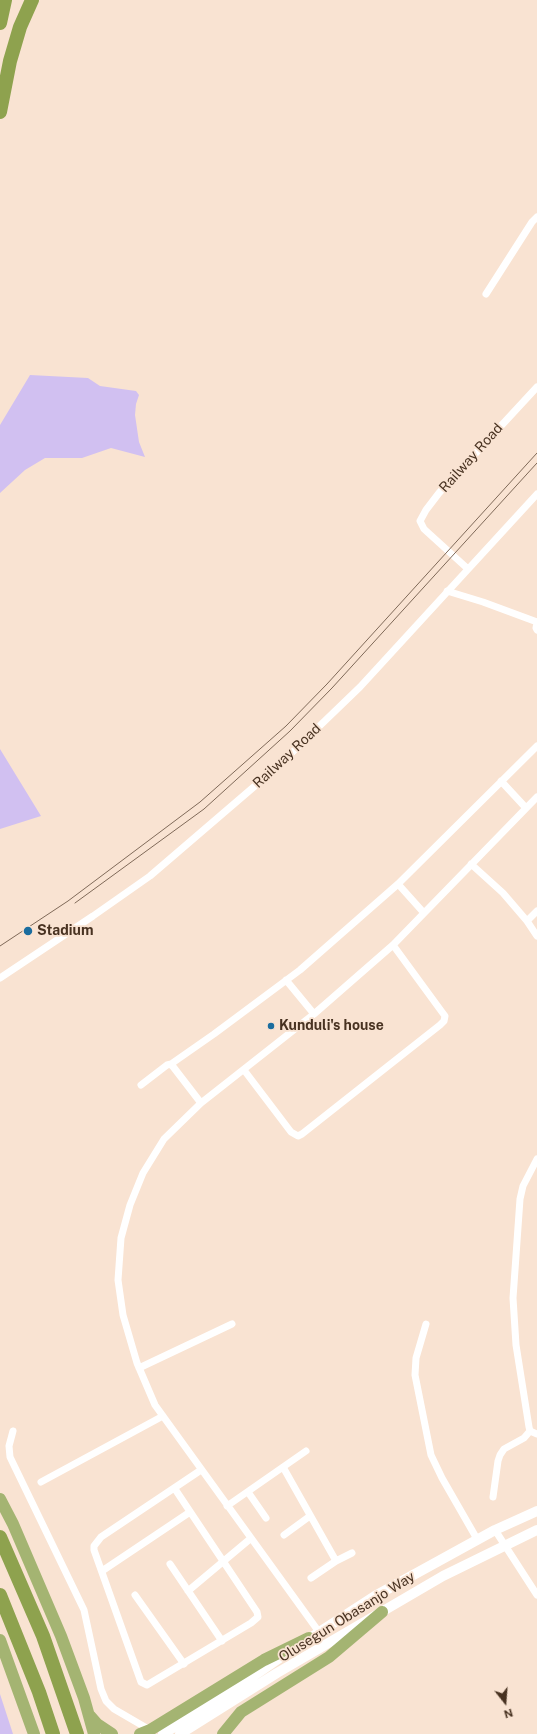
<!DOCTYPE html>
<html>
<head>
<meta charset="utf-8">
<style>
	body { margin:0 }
	#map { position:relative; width:537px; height:1734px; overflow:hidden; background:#f9e3d2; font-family:"Public Sans",sans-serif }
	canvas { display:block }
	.north { position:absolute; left:485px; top:1682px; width:40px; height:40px; -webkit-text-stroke:3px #f9e3d2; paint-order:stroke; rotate:163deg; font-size:11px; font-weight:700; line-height:16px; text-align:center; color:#483221 }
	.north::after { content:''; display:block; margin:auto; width:14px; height:18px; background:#483221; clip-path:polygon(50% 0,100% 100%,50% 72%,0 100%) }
</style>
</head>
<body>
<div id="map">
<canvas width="537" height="1734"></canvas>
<div class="north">N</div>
</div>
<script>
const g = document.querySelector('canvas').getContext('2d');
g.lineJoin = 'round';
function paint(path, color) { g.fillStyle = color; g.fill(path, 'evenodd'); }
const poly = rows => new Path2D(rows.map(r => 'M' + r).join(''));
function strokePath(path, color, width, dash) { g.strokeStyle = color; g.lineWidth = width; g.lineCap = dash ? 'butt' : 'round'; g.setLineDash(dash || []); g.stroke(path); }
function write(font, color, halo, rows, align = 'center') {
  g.font = font + ' "Public Sans",sans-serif'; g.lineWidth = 3.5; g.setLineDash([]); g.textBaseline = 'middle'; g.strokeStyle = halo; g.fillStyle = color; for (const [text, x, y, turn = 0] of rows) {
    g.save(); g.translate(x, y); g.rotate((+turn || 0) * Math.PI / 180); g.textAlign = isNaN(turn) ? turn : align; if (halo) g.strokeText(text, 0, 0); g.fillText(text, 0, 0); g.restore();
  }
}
paint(poly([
	[30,375,88,378,100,386,136,391,139,395,136,404,135,415,139,442,145,457,111,448,82,458,45,458,25,470,0,493,0,425],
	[0,749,41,816,0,829],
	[0,1694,13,1734,0,1734]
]), '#d1c0f1');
strokePath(poly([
	[486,294,532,222,537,217],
	[468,569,424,529,420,521,426,510,439,493,537,387],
	[447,591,483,602,537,622],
	[537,622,536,628,537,630],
	[501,781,526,808],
	[471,864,503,893,527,921,537,936],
	[398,884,424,913],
	[527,921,537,911],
	[0,978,93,916,150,876,277,767,360,687,537,494],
	[286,980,314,1014],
	[171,1064,201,1103],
	[244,1070,291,1132,298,1136,302,1134,440,1025,444,1021,445,1016,442,1012,393,945],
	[141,1085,167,1065,171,1064,214,1034,300,970,398,884,537,746],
	[537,1159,523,1186,520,1199,513,1298,516,1345,529,1427,530,1431,537,1434],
	[426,1324,416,1358,415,1375,431,1455,442,1478,477,1539],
	[139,1368,232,1324],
	[13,1431,9,1446,10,1457,84,1610,101,1689,106,1701,114,1709,150,1730],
	[283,1467,336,1561,311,1578],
	[41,1482,163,1416],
	[175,1489,257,1612,258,1617,251,1623,147,1685,141,1682,94,1550,94,1546,101,1537,201,1470],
	[248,1492,266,1518],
	[493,1497,498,1461,500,1455,504,1449,524,1438,530,1431],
	[227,1506,306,1451],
	[495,1530,537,1595],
	[284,1535,310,1516],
	[336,1561,352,1553],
	[170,1564,222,1641],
	[102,1571,190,1512],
	[188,1591,250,1539],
	[135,1595,184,1664],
	[319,1632,155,1405,137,1363,123,1315,118,1280,121,1238,130,1205,143,1173,164,1139,201,1103,314,1014,393,945,537,797]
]), '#fff', 7);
strokePath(poly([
	[304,1642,375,1596,495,1530,537,1511],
	[163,1734,226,1695,287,1653],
	[180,1734,277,1673,443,1576,537,1530]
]), '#fff', 10);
strokePath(poly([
	[0,1499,13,1524,61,1636,84,1698,94,1734],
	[0,1640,34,1734],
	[90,1716,97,1724,112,1734],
	[140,1734,150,1730,264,1660,309,1638],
	[223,1734,241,1712,329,1657,382,1612]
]), '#a4b472', 12);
strokePath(poly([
	[0,23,5,0],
	[0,112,10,61,20,27,32,0],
	[0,1537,43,1636,77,1734],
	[0,1595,39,1692,53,1734]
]), '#8ea24e', 14);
strokePath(poly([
	[75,903,204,809,290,731,332,688,537,463],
	[0,946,68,901,200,802,286,726,327,684,537,453]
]), '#7f6958', 1);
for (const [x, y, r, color] of [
	[28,931,5,"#1b6d9f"],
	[271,1026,4,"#1b6d9f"]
]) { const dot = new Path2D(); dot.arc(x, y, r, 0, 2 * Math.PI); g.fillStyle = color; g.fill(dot); strokePath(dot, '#f9e3d2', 1.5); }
write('14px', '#483221', '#f9e3d2', [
	["Railway Road",471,458,-48],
	["Railway Road",287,756,-43],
	["Olusegun Obasanjo Way",347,1617,-32]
]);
write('bold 14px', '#483221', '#f9e3d2', [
	["Stadium",37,931],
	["Kunduli's house",279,1026]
], 'left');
</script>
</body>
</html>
